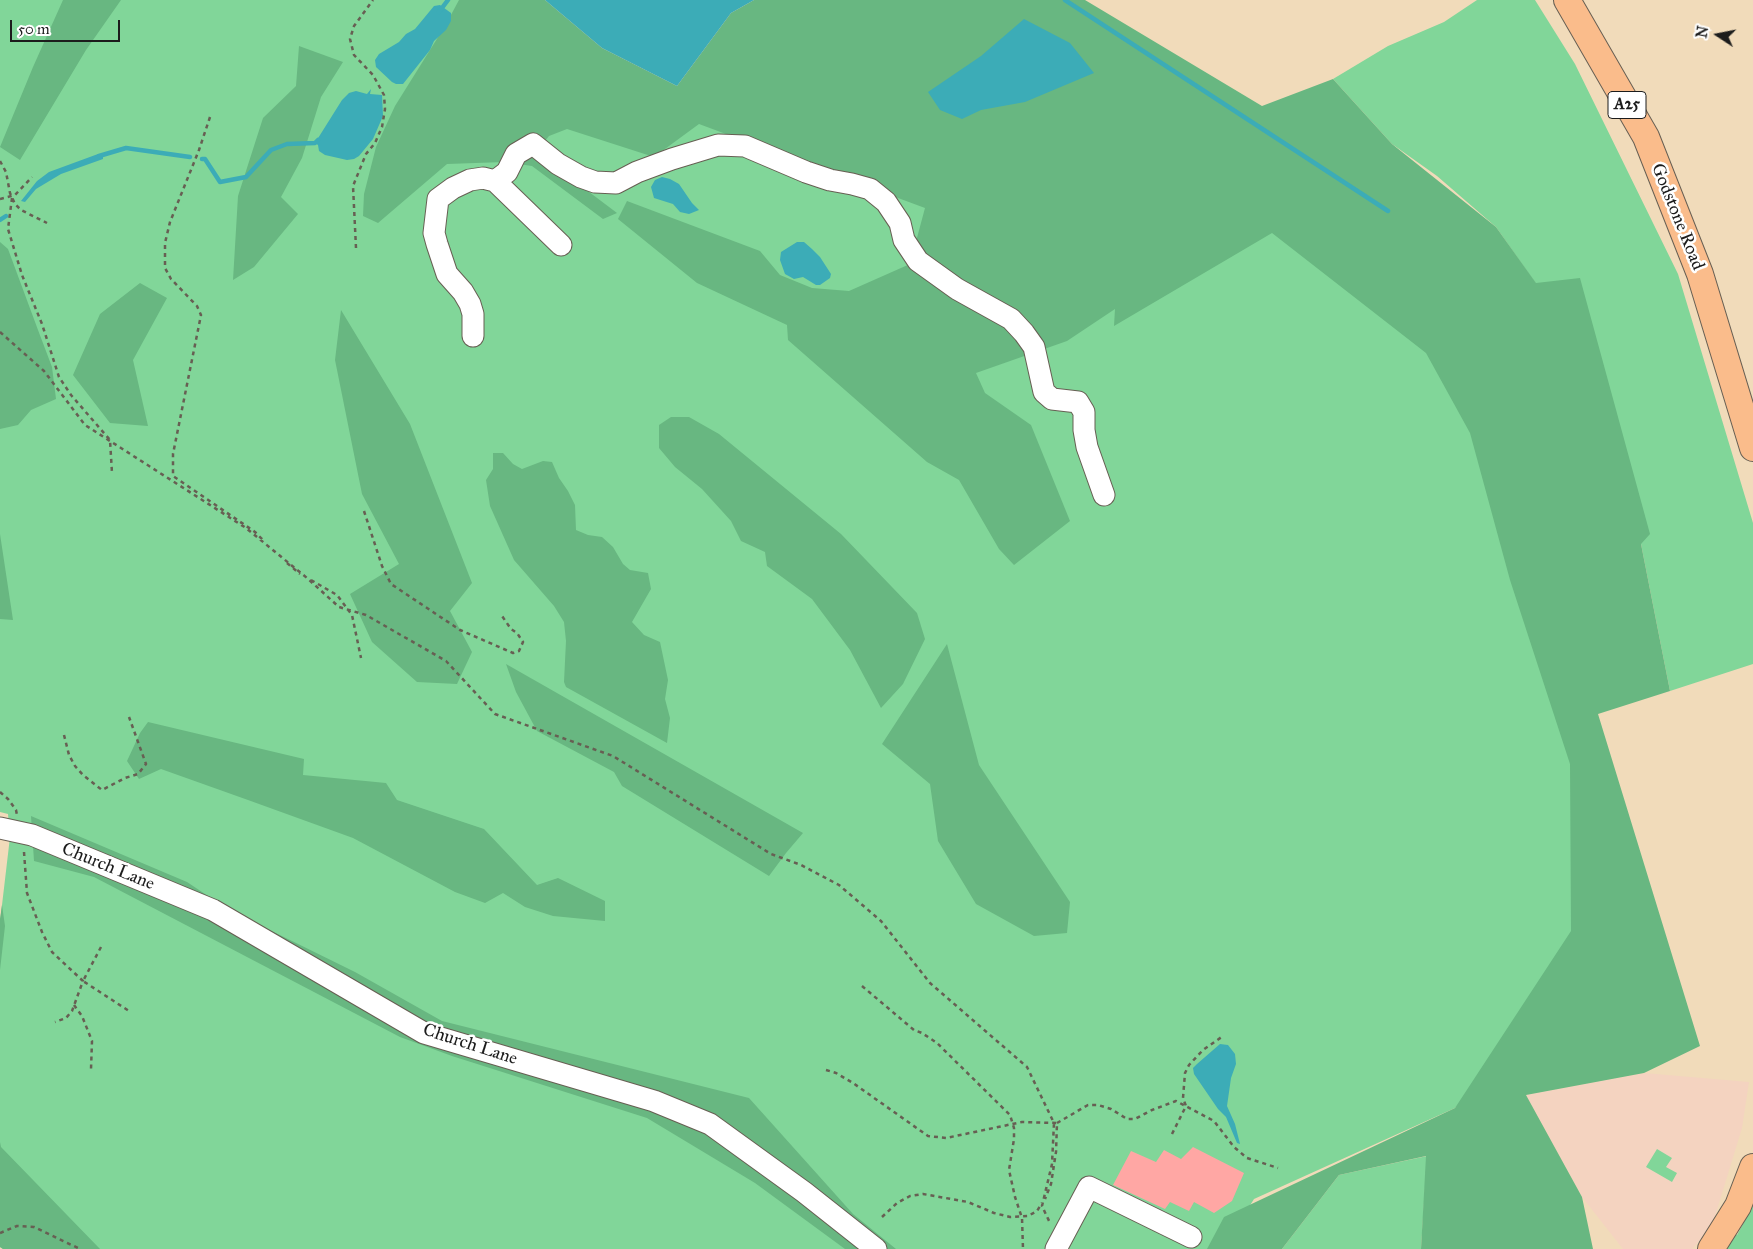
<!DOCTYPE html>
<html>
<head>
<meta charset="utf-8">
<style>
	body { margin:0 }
	#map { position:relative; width:1753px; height:1249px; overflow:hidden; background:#f1dbba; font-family:"IM FELL Great Primer",serif }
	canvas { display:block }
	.north { position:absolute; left:1693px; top:10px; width:50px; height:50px; -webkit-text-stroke:4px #fff; paint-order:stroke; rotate:281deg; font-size:14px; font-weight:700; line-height:20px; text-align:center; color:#1c1c1c }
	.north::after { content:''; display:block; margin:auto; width:18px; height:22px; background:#1c1c1c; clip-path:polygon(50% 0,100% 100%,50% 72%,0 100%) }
	.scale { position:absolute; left:10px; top:20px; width:110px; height:22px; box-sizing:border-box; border:2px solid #1c1c1c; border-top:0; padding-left:6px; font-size:15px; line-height:18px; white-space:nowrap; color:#1c1c1c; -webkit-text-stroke:4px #fff; paint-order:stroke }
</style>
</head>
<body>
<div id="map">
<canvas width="1753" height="1249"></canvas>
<div class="north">N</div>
<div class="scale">50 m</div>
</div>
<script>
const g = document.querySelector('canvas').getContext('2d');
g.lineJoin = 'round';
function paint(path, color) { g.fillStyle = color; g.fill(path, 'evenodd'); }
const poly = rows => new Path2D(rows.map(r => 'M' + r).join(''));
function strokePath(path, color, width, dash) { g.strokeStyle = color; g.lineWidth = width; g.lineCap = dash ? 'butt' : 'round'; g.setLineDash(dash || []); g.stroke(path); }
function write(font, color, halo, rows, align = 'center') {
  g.font = font + ' "IM FELL Great Primer",serif'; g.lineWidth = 5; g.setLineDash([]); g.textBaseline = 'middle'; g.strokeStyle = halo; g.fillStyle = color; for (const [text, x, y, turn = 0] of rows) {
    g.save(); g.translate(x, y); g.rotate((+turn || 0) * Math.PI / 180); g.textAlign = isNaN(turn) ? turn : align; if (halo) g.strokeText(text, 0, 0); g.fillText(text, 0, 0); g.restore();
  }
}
paint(poly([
	[1644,1073,1749,1082,1742,1128,1712,1226,1692,1249,1623,1249,1582,1197,1526,1095]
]), '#f4d3c0');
paint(poly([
	[0,0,508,0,588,82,1272,198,1441,354,1542,596,1618,953,1455,1108,1254,1199,1223,1249,3,1249,0,1247,0,922,10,837,8,814,0,812],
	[1477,0,1535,0,1575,64,1678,274,1753,523,1753,664,1670,691,1641,544,1536,284,1496,227,1437,176,1392,144,1333,79,1388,46,1444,22],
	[1657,1149,1672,1158,1666,1167,1677,1173,1672,1182,1646,1167],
	[1427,1156,1421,1249,1282,1249,1339,1175],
	[1753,1205,1753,1249,1725,1249,1734,1234,1737,1235]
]), '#81d699');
paint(poly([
	[63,0,121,0,86,50,20,160,0,147,33,67],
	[459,0,545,0,602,48,677,86,731,13,754,0,1085,0,1262,106,1333,79,1392,144,1496,227,1536,283,1580,278,1650,534,1641,544,1670,691,1598,714,1700,1046,1644,1073,1526,1095,1582,1197,1593,1249,1421,1249,1426,1156,1339,1175,1282,1249,1207,1249,1224,1217,1455,1108,1571,931,1570,764,1510,580,1470,433,1426,353,1272,233,1114,326,1115,309,1067,341,976,373,985,393,1031,425,1070,521,1014,565,999,549,959,480,927,462,788,340,787,325,697,283,618,219,627,201,760,251,780,275,812,288,849,291,910,264,925,208,699,124,654,157,567,129,549,136,536,152,617,213,603,219,532,166,504,162,447,164,378,223,363,216,364,194,376,147,395,106,445,26],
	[299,46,343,62,321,97,302,158,281,197,298,214,254,267,233,280,238,196,263,118,296,86],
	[0,242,8,249,38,330,52,367,56,399,31,410,18,425,0,429],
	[140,283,167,298,133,360,148,426,110,423,73,375,100,314],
	[341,310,410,424,472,583,450,611,472,652,457,684,417,682,372,642,350,594,399,564,362,494,335,360],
	[671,417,689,417,719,434,841,534,917,613,925,639,903,684,881,708,850,650,812,599,767,566,765,552,741,541,731,521,702,489,675,467,659,448,659,425],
	[493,453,503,453,513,464,522,469,543,461,552,462,559,478,568,491,575,505,576,530,588,535,602,537,613,547,623,564,630,570,648,573,651,589,632,622,644,635,660,642,668,680,665,699,670,718,667,743,566,687,564,682,566,641,564,622,554,606,514,560,490,506,486,480,493,469],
	[0,534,13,620,0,619],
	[947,644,979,765,1070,902,1067,933,1034,936,976,904,938,841,930,784,882,744],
	[506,664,803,833,786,853,769,876,622,786,614,772,537,731,516,692],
	[148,722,304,759,303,775,386,783,397,800,484,829,537,885,558,878,605,901,605,921,553,916,525,907,503,893,485,903,455,892,353,838,248,800,161,769,139,779,127,761,140,733],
	[31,816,187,882,229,910,355,972,442,1021,749,1098,853,1214,896,1249,845,1249,755,1183,647,1118,452,1056,400,1037,94,877,34,861],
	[2,905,5,926,0,970,0,919],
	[0,1142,1,1147,100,1249,3,1249,0,1247]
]), '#68b781');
paint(poly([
	[545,0,754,0,731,13,677,86,602,48],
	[440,5,451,13,451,21,446,30,434,41,430,50,403,84,396,84,392,82,376,67,375,60,379,54,399,42,406,34,415,29,434,6],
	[1024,19,1070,43,1094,73,1025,102,981,110,962,119,940,110,928,92,981,56],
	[371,89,370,94,382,95,383,116,373,139,359,156,354,159,347,160,325,155,319,151,318,145,315,143,342,100,349,93,356,91,367,94],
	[98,154,103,154,103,159,61,174,36,189,25,202,21,201,37,181,49,172],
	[662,177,670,179,679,184,692,203,699,210,689,214,680,212,673,204,654,198,651,187,655,180],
	[797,242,804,242,812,249,820,257,831,274,830,278,820,285,816,285,803,277,794,279,785,274,780,260,781,252],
	[1220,1044,1228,1045,1235,1054,1236,1064,1231,1078,1227,1106,1235,1124,1240,1144,1237,1143,1226,1117,1218,1109,1194,1074,1193,1068,1197,1064]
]), '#3cacb7');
strokePath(poly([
	[1065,0,1388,211],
	[439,12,448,0],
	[99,156,126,148,190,157],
	[202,159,205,159,220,182,246,177,271,150,287,144,315,143,318,140],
	[0,220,6,216]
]), '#3cacb7', 4.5);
paint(poly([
	[1193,1147,1244,1173,1232,1201,1214,1213,1194,1202,1189,1211,1170,1202,1165,1209,1113,1185,1131,1151,1156,1162,1164,1150,1181,1159]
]), '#ffa7a4');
const minor = poly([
	[495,181,507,172,516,154,533,144,558,164,581,177,595,182,616,183,637,172,672,159,718,145,745,146,806,172,830,180,852,184,870,189,886,202,900,223,904,240,918,261,957,289,1011,319,1024,333,1034,347,1044,392,1052,399,1078,402,1084,412,1084,430,1087,447,1104,495],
	[473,336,473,314,470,304,463,292,447,274,437,244,434,233,438,199,453,188,470,180,483,178,495,181,561,245],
	[0,828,32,835,213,910,424,1033,654,1101,710,1124,804,1192,876,1249],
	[1056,1249,1089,1187,1191,1237]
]);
const major = poly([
	[1567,0,1646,137,1700,274,1753,448],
	[1711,1249,1738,1206,1753,1167]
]);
strokePath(minor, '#675f53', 23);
strokePath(major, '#675f53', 28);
strokePath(poly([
	[210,117,199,150,170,222,165,243,165,268,171,279,197,306,201,315,173,454,173,476,255,532,263,540],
	[0,161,6,172,10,193,15,204,21,210,47,223],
	[12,198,8,229,22,275,42,324,59,377,71,395,110,440,112,473],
	[0,199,15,195,32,177],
	[356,248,353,186,366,154,375,143,382,127,385,109,384,95,373,75,354,55,350,39,354,26,373,0],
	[0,332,44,371,85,425,246,528,307,578,339,607,366,615,446,661,495,714,613,756,771,854,801,865,839,885,881,921,930,983,1027,1067,1054,1123,1052,1164,1042,1206,1050,1223],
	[364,511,382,566,391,584,460,630,513,653,519,651,523,642,517,633,511,629,502,616],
	[287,563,300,574],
	[311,580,337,595,352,615,361,658],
	[64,735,69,755,75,766,83,775,102,790,125,778,138,774,146,764,129,717],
	[0,792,8,799,16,810,17,815],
	[24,852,27,893,42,932,52,952,83,981,72,1011,66,1018,55,1022],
	[101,947,83,981,129,1011],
	[862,986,914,1030,922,1033,937,1043,1010,1115,1014,1128,1014,1139,1009,1170,1015,1197,1022,1218,1023,1249],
	[74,1005,82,1016,92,1041,91,1069],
	[826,1070,836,1073,853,1083,928,1136,946,1138,1022,1122,1057,1123,1056,1152,1051,1184,1045,1199],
	[1057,1123,1088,1105,1098,1105,1111,1109,1127,1119,1135,1119,1152,1110,1176,1101,1214,1121,1234,1147,1247,1158,1278,1168],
	[1172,1134,1186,1106,1183,1098,1185,1073,1189,1065,1203,1050,1223,1036],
	[882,1217,897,1203,910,1196,923,1194,968,1202,994,1213,1010,1217,1028,1216,1037,1211,1042,1203],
	[0,1233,17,1226,34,1227,80,1249]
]), '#675f53', 2.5, [4, 4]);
strokePath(minor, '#fff', 21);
strokePath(major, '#fabc8b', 26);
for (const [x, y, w] of [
	[1627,105,38]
]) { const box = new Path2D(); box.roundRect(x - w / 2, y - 13.5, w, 27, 4); g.fillStyle = '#fff'; g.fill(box); strokePath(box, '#1c1c1c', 1); }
write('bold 16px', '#1c1c1c', null, [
	["A25",1627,105]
]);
write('18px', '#1c1c1c', '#fff', [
	["Godstone Road",1677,217,68],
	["Church Lane",108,867,22],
	["Church Lane",470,1045,18]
]);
</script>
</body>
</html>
